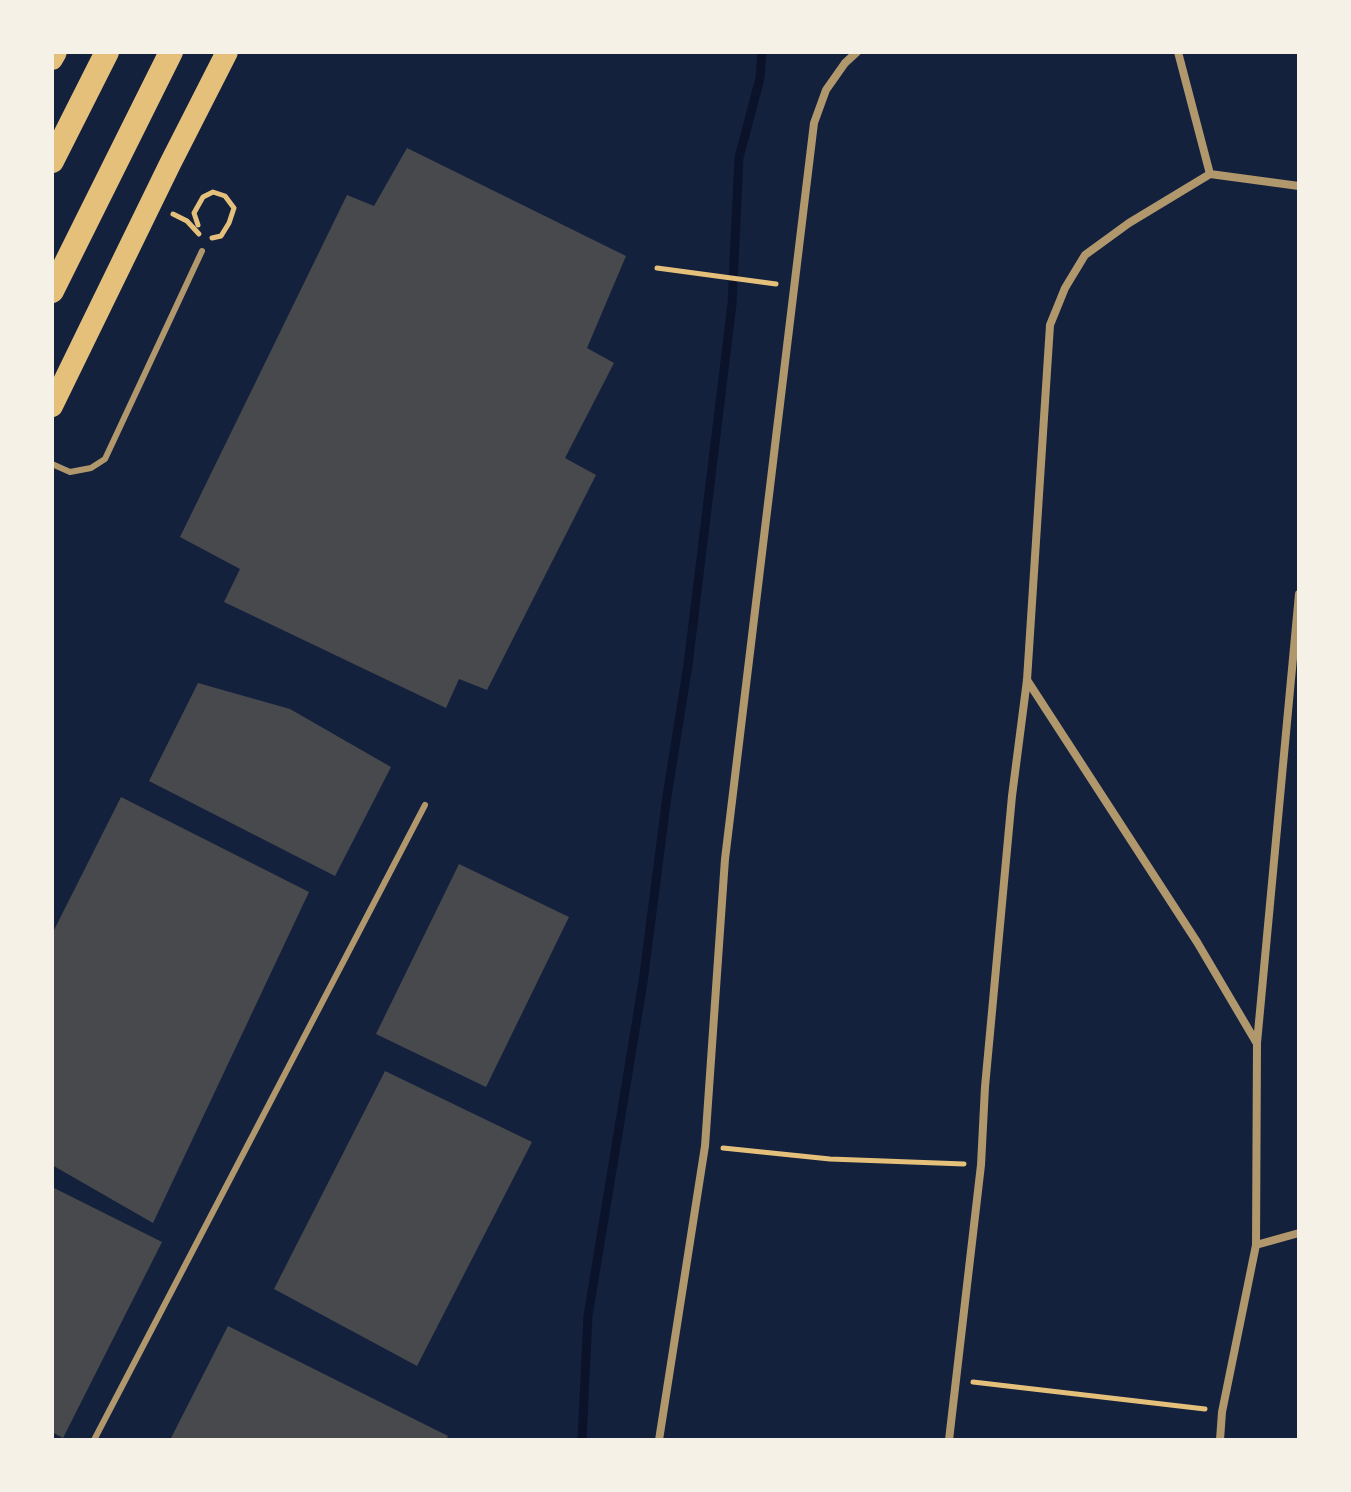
<!DOCTYPE html>
<html>
<head>
<meta charset="utf-8">
<style>
	body { margin:0 }
	#map { position:relative; width:1351px; height:1492px; overflow:hidden; background:#14213d; font-family:Jost,sans-serif }
	canvas { display:block }
	.frame { position:absolute; inset:0; border:54px solid #f6f1e7; pointer-events:none }
</style>
</head>
<body>
<div id="map">
<canvas width="1351" height="1492"></canvas>
<div class="frame"></div>
</div>
<script>
const g = document.querySelector('canvas').getContext('2d');
g.lineJoin = 'round';
const poly = rows => new Path2D(rows.map(r => 'M' + r).join(''));
function strokePath(path, color, width, dash) { g.strokeStyle = color; g.lineWidth = width; g.lineCap = dash ? 'butt' : 'round'; g.setLineDash(dash || []); g.stroke(path); }
function paint(path, color) { g.fillStyle = color; g.fill(path, 'evenodd'); }
strokePath(poly([
	[582,1440,588,1316,643,982,667,796,688,665,732,304,739,158,760,78,762,52]
]), '#0b132b', 9);
paint(poly([
	[407,148,626,256,587,348,614,363,565,458,596,475,487,690,459,679,446,708,224,602,240,569,180,537,347,195,374,206],
	[198,683,290,709,391,767,335,876,149,781],
	[121,797,309,892,153,1223,52,1165,52,934],
	[459,864,569,917,486,1087,376,1034],
	[385,1071,532,1142,417,1366,274,1289],
	[52,1187,162,1242,63,1438,52,1432],
	[228,1326,448,1436,446,1440,170,1440]
]), '#48494c');
strokePath(poly([
	[173,214,187,221,199,234],
	[198,225,194,213,203,197,213,192,225,196,234,208,229,223,221,236,212,238],
	[657,268,776,284],
	[723,1148,830,1159,964,1164],
	[973,1382,1205,1409]
]), '#e5c07b', 5);
strokePath(poly([
	[52,464,70,472,91,468,105,459,202,251],
	[94,1440,425,805]
]), '#b1986c', 6);
strokePath(poly([
	[1178,52,1210,174],
	[1027,680,1197,942,1256,1042],
	[1256,1245,1299,1233],
	[659,1440,705,1146,725,859,814,123,826,90,845,63,857,52],
	[949,1440,981,1165,985,1087,1012,796,1027,680,1050,325,1065,288,1085,255,1129,223,1210,174,1299,186],
	[1220,1440,1222,1412,1256,1245,1257,1043,1299,594]
]), '#b1986c', 8);
strokePath(poly([
	[52,59,56,52],
	[52,406,170,164,227,52]
]), '#e5c07b', 22);
strokePath(poly([
	[52,161,107,52],
	[52,291,171,52]
]), '#e5c07b', 24);
</script>
</body>
</html>
